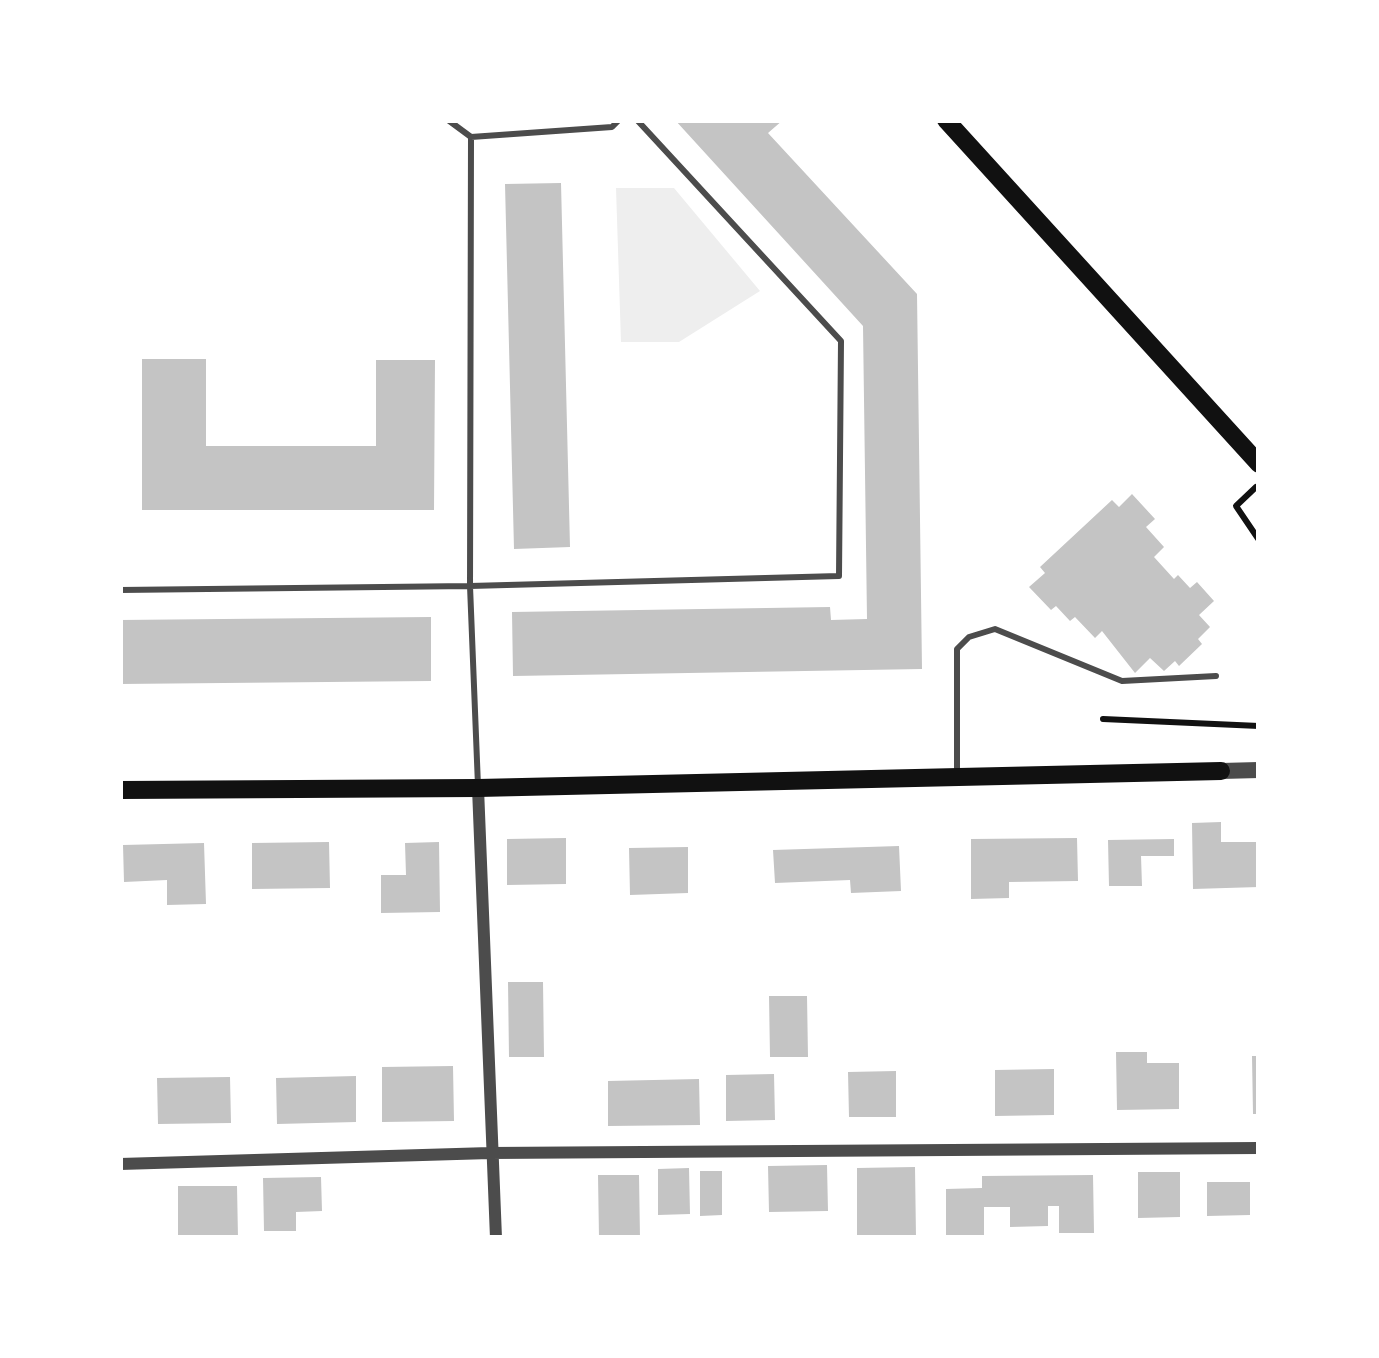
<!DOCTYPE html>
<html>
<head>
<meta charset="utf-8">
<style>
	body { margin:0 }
	#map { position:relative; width:1379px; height:1358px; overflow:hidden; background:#fff; font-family:"Sofia Sans Condensed",sans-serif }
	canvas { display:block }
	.frame { position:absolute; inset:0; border:123px solid #fff; pointer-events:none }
</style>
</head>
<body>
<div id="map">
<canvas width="1379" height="1358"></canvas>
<div class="frame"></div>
</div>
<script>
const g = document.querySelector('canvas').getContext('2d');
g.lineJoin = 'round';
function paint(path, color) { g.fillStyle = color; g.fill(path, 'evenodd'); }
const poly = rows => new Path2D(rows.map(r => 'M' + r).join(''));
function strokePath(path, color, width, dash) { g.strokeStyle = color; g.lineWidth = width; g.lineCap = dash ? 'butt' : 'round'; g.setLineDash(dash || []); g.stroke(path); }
paint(poly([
	[616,188,674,188,760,291,679,342,621,342]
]), '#eee');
paint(poly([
	[675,120,783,120,768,133,917,294,922,669,513,676,512,612,830,607,831,620,867,619,863,326],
	[561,183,570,547,514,549,505,184],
	[142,359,206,359,206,446,376,446,376,360,435,360,434,510,142,510],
	[1132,494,1155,519,1146,527,1164,547,1154,557,1174,579,1178,575,1190,588,1197,582,1214,601,1199,615,1210,627,1198,639,1202,644,1179,666,1175,661,1164,671,1150,658,1135,673,1102,631,1095,638,1075,617,1070,621,1056,606,1051,610,1029,587,1045,573,1040,567,1112,500,1119,507],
	[431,617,431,681,120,684,120,620],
	[1221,822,1221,842,1259,842,1259,887,1193,889,1192,823],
	[566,838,566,884,507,885,507,839],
	[1077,838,1078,881,1009,882,1009,898,971,899,971,839],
	[1174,839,1174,856,1141,856,1142,886,1109,886,1108,840],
	[329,842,330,888,252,889,252,843],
	[439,842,440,912,381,913,381,875,406,875,405,843],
	[204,843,206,904,167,905,167,880,124,882,123,845],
	[899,846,901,891,851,893,850,880,775,883,773,850],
	[688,847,688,893,630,895,629,848],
	[508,982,543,982,544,1057,509,1057],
	[769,996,807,996,808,1057,770,1057],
	[1116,1052,1147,1052,1147,1063,1179,1063,1179,1109,1117,1110],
	[1252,1056,1259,1056,1259,1114,1253,1114],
	[453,1066,454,1121,382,1122,382,1067],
	[1054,1069,1054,1115,995,1116,995,1070],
	[896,1071,896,1117,849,1117,848,1072],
	[774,1074,775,1120,726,1121,726,1075],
	[356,1076,356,1122,277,1124,276,1078],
	[230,1077,231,1123,158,1124,157,1078],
	[699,1079,700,1125,608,1126,608,1081],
	[827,1165,828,1211,769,1212,768,1166],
	[915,1167,916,1238,857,1238,857,1168],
	[689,1168,690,1214,658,1215,658,1169],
	[700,1171,722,1171,722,1215,700,1216],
	[1138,1172,1180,1172,1180,1217,1138,1218],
	[598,1175,639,1175,640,1238,599,1238],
	[1093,1175,1094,1233,1059,1233,1059,1206,1048,1206,1048,1226,1010,1227,1010,1207,984,1207,984,1235,946,1235,946,1189,982,1188,982,1176],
	[321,1177,322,1211,296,1212,296,1231,264,1231,263,1178],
	[1207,1182,1250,1182,1250,1215,1207,1216],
	[178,1186,237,1186,238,1238,178,1238]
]), '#c4c4c4');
strokePath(poly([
	[1256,487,1236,506,1259,540],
	[1103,719,1259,726]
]), '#111', 6);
strokePath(poly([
	[448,120,471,137],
	[120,590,470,586,839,576,841,341,637,120],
	[957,773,957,649,969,637,995,629,1122,681,1216,676],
	[478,786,470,586,471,137,612,127,619,120]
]), '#4c4c4c', 6);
strokePath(poly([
	[478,788,496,1238],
	[120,1164,490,1153,1259,1148]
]), '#4c4c4c', 12);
strokePath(poly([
	[1221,771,1259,770]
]), '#4c4c4c', 16);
strokePath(poly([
	[946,120,1259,464],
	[120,790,478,788,1221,771]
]), '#111', 18);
</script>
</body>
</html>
